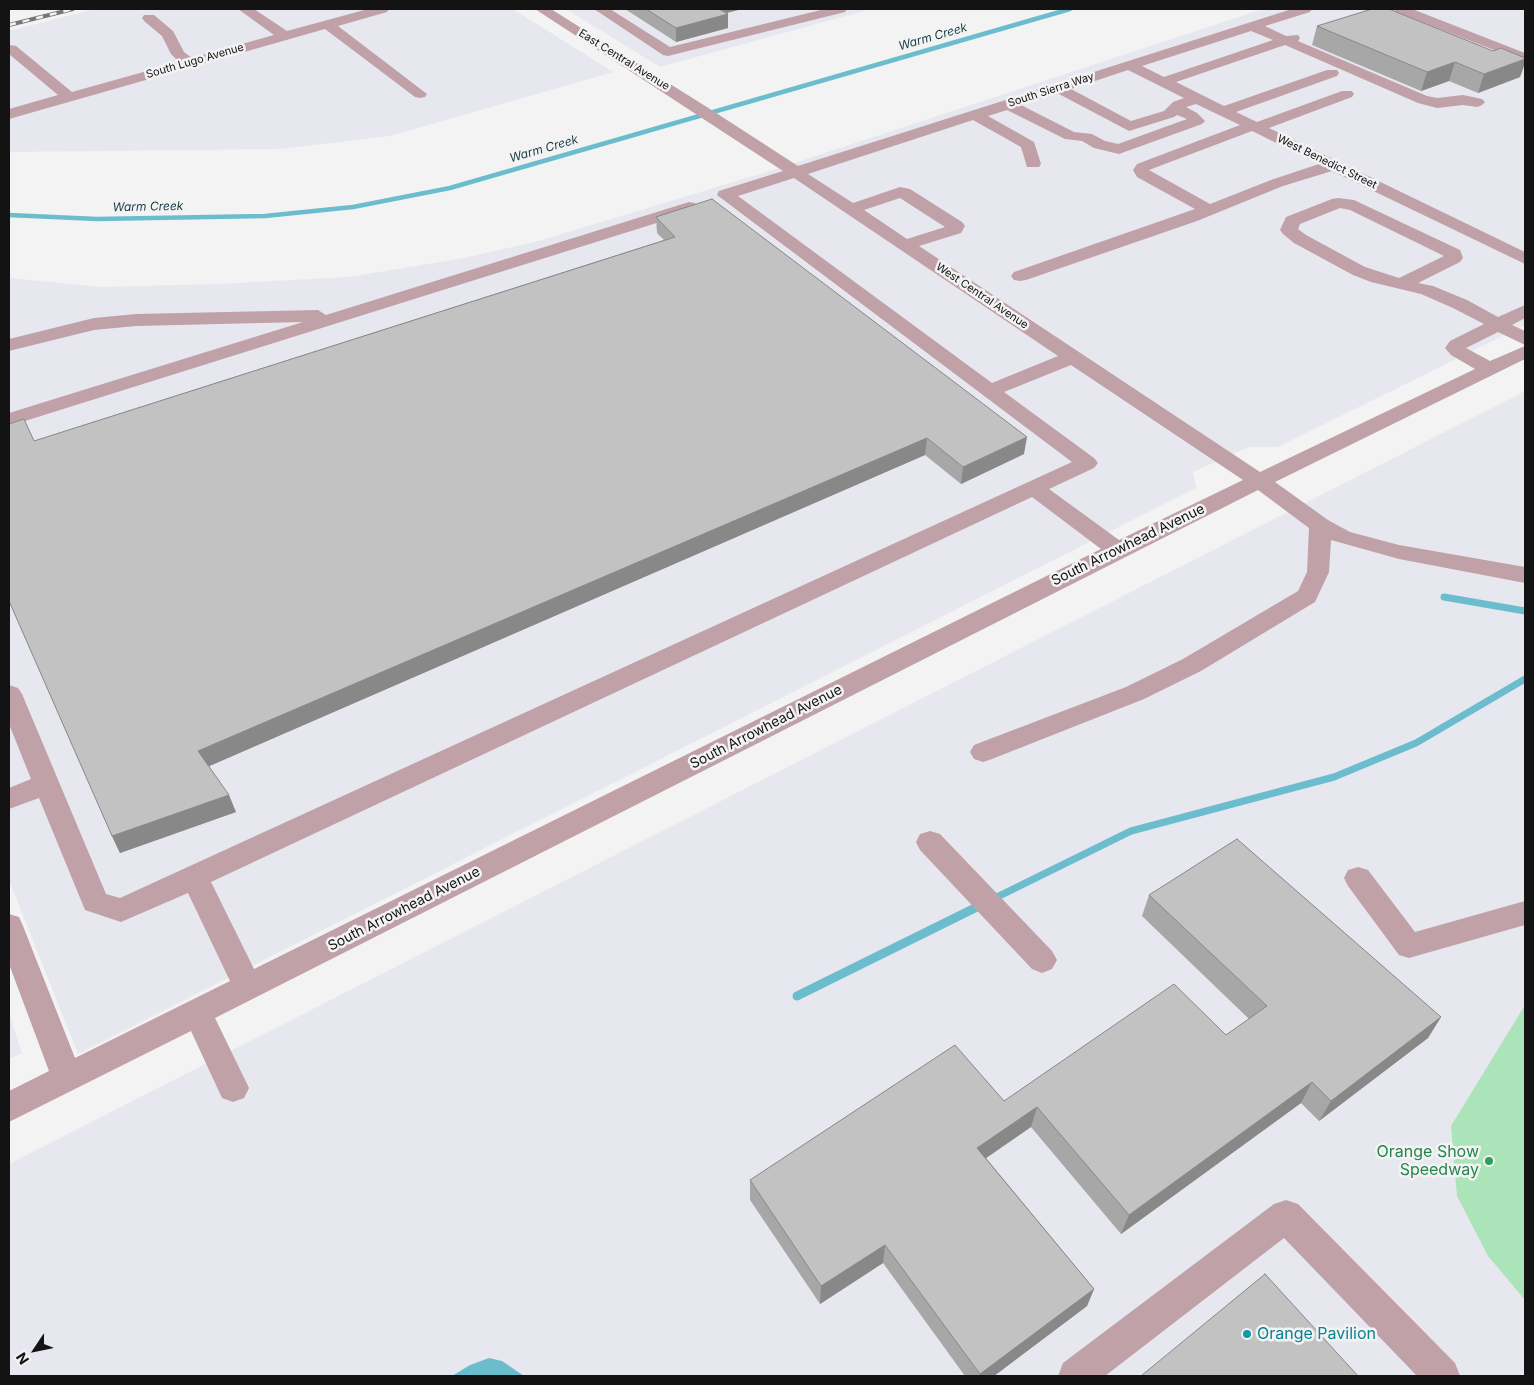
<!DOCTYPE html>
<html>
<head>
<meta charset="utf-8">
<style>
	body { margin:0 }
	#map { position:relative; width:1534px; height:1385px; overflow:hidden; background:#f3f3f4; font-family:Inter,sans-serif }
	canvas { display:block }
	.frame { position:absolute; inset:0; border:10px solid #131313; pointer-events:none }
	.north { position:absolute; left:10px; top:1325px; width:50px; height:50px; -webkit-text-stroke:4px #f3f3f4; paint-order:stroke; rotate:236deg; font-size:14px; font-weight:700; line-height:20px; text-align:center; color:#131313 }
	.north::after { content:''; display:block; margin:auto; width:18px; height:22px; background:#131313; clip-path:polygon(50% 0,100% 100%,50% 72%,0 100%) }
</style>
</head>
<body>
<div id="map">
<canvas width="1534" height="1385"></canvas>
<div class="frame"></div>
<div class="north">N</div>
</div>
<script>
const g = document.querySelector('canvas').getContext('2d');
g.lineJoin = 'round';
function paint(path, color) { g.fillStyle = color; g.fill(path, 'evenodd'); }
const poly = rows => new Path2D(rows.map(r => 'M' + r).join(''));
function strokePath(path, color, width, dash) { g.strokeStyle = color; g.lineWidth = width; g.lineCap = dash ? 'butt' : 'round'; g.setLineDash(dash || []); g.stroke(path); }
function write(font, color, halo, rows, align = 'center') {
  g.font = font + ' Inter,sans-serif'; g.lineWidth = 5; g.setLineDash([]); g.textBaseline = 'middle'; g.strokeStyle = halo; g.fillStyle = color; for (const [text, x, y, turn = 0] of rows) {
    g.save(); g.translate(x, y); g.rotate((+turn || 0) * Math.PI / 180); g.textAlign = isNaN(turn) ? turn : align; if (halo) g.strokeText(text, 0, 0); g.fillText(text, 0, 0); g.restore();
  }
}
paint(poly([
	[95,9,513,9,613,72,390,136,280,149,9,152,9,31],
	[566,9,871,9,660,67],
	[1263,9,1525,9,1525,325,1278,447,1249,447,1193,472,1196,488,78,1054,9,880,9,278,101,287,219,284,348,277,459,259,535,242,770,171],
	[1525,391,1525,1376,9,1376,9,1164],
	[9,1013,22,1053,9,1059]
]), '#e7e7f0');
paint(poly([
	[1525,1005,1525,1300,1488,1256,1457,1196,1451,1126]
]), '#ace4b9');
paint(poly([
	[489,1358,502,1361,524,1376,452,1376,470,1365]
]), '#6bbdce');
strokePath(poly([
	[9,215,97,219,265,216,353,207,450,188,1070,9]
]), '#6bbdce', 4.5);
strokePath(poly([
	[1444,597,1525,611],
	[993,899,1131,831,1334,777,1416,743,1525,679]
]), '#6bbdce', 7);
strokePath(poly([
	[797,996,983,904]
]), '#6bbdce', 9);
paint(poly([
	[238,9,254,9,287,31,368,9,389,9,387,12,338,26,427,94,425,97,420,98,415,97,325,29,9,119,9,109,58,95,9,54,9,45,16,46,72,92,179,62,171,54,162,36,144,21,142,18,144,15,154,15,173,31,184,52,192,58,274,35,238,9],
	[535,9,551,9,710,109,798,166,1292,9,1312,9,1310,12,1265,26,1286,36,1298,35,1300,38,1298,41,1427,96,1437,98,1463,95,1482,99,1485,102,1482,105,1477,107,1463,105,1437,108,1418,103,1285,45,1176,82,1224,106,1327,70,1337,70,1339,73,1337,76,1236,112,1257,122,1342,91,1352,91,1354,94,1352,97,1269,128,1525,252,1525,264,1332,171,1283,186,1197,221,1026,280,1020,281,1014,280,1011,276,1014,272,1195,209,1137,177,1133,170,1137,164,1240,125,1196,104,1186,107,1197,113,1205,121,1202,124,1119,154,1094,148,1082,141,1065,139,1007,110,988,116,1034,142,1041,164,1039,167,1027,167,1021,147,973,120,808,174,853,203,900,187,910,189,962,222,965,226,961,233,919,246,1260,472,1475,369,1451,355,1445,348,1450,341,1484,324,1453,308,1421,294,1371,282,1353,275,1294,243,1283,234,1280,230,1286,217,1332,199,1338,198,1354,200,1460,250,1463,258,1460,262,1418,283,1433,286,1467,300,1498,317,1525,305,1525,318,1512,325,1525,331,1525,345,1498,332,1466,348,1490,361,1525,346,1525,359,1275,482,1328,520,1350,532,1399,545,1525,567,1525,583,1399,559,1331,540,1329,572,1315,602,1201,671,1144,699,992,759,983,762,974,759,970,752,974,745,1126,687,1183,659,1298,591,1307,572,1309,528,1258,490,215,1018,249,1088,244,1098,233,1102,222,1098,191,1031,9,1122,9,1091,49,1071,9,964,9,914,19,917,23,926,75,1058,230,981,188,893,121,922,85,910,39,798,9,809,9,788,31,779,9,724,9,685,18,688,22,694,106,894,120,898,1072,462,717,195,719,191,783,171,535,9],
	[1251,31,1273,40,1164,77,1142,66,1251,31],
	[1128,70,1184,98,1173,102,1164,111,1131,121,1071,89,1128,70],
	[1057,93,1129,131,1174,117,1177,115,1187,119,1118,144,1105,141,1092,134,1074,132,1021,105,1057,93],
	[1252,131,1319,164,1271,180,1210,204,1149,170,1252,131],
	[794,178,1058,356,992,383,738,196,794,178],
	[900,198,945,227,907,239,864,210,900,198],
	[1340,208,1350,210,1444,256,1399,278,1365,267,1306,235,1298,229,1300,224,1340,208],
	[1071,365,1243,480,1119,540,1049,489,1094,468,1098,463,1094,458,1004,392,1071,365],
	[1032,497,1101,549,254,969,211,882,1032,497],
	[594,9,610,9,670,47,825,9,847,9,845,12,668,56,663,55,594,9],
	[1394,9,1412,9,1525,53,1525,62,1396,12,1394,9],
	[689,202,695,203,697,207,695,211,9,426,9,413,303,322,136,326,94,330,9,351,9,339,94,318,136,314,318,310,326,315,689,202],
	[930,831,940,834,1052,951,1057,960,1052,969,1042,973,1032,969,920,850,916,842,920,834,930,831],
	[1358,867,1368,870,1415,932,1525,901,1525,925,1409,958,1399,955,1348,886,1344,878,1348,870,1358,867],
	[1286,1200,1298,1204,1455,1363,1460,1376,1417,1376,1284,1238,1105,1376,1058,1376,1063,1363,1274,1204,1286,1200]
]), '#c0a1a8');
const rail = poly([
	[9,25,73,9]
]);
strokePath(rail, '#767676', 4);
strokePath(rail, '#f3f3f4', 2.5, [7]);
paint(poly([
	[625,9,742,9,726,13,728,14,728,28,676,42],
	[1317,26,1493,51,1525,58,1525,63,1520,77,1478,93,1449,81,1421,91,1312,45],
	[656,217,1024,454,961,484,925,455,209,766,236,812,120,853,112,836,34,441,664,240,657,233],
	[1149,895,1441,1017,1428,1038,1319,1121,1301,1103,1121,1234,1031,1127,986,1158,1094,1289,1087,1306,994,1376,965,1376,883,1263,820,1304,750,1200,750,1180,1004,1101,1226,1035,1249,1019,1142,916]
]), '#a8a7a8');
paint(poly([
	[711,9,742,9,711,17],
	[728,14,728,28,676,42,676,28],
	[1525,59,1525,63,1520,77,1478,93,1484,74],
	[1455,62,1449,81,1421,91,1427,72],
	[1027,437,1024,454,961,484,963,467],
	[927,438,925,455,205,768,198,751],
	[229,795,236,812,120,853,112,836],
	[1441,1017,1428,1038,1319,1121,1331,1101],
	[1312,1082,1301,1103,1121,1234,1129,1215],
	[1037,1107,1031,1127,973,1167,977,1148],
	[885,1245,883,1263,820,1304,821,1286],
	[1094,1289,1087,1306,994,1376,980,1376,980,1374]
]), '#888');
const building = poly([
	[646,9,719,9,728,14,676,28,646,9],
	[1372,9,1389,9,1493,51,1501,48,1525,58,1525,59,1484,74,1455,62,1427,72,1317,26,1372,9],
	[712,199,1027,437,963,467,927,438,198,751,229,795,112,836,9,601,9,424,24,419,34,441,675,237,656,217,712,199],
	[1237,839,1441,1017,1331,1101,1312,1082,1129,1215,1037,1107,977,1148,1094,1289,980,1374,885,1245,821,1286,750,1180,955,1045,1004,1101,1174,984,1226,1035,1267,1006,1149,895,1237,839],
	[1265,1274,1358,1376,1141,1376,1265,1274]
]);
paint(building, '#c3c2c3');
strokePath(building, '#888', 1);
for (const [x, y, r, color] of [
	[1489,1161,5,"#2e9e5b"],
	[1247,1334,5,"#0f9aa8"]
]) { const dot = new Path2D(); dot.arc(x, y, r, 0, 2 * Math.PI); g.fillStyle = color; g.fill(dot); strokePath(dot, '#f3f3f4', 2); }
write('11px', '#131313', '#f3f3f4', [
	["East Central Avenue",624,60,32],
	["South Lugo Avenue",195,61,-16],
	["South Sierra Way",1051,90,-18],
	["West Benedict Street",1327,162,26],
	["West Central Avenue",982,296,34]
]);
write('italic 12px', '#163c44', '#f3f3f4', [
	["Warm Creek",933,37,-16],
	["Warm Creek",544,149,-16],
	["Warm Creek",148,207,-1]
]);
write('14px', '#131313', '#f3f3f4', [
	["South Arrowhead Avenue",1128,545,-26],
	["South Arrowhead Avenue",766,727,-27],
	["South Arrowhead Avenue",404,909,-27]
]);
write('16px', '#27864d', '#f3f3f4', [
	["Orange Show",1479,1152],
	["Speedway",1479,1170]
], 'right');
write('16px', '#0d838f', '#f3f3f4', [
	["Orange Pavilion",1257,1334]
], 'left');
</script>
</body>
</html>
